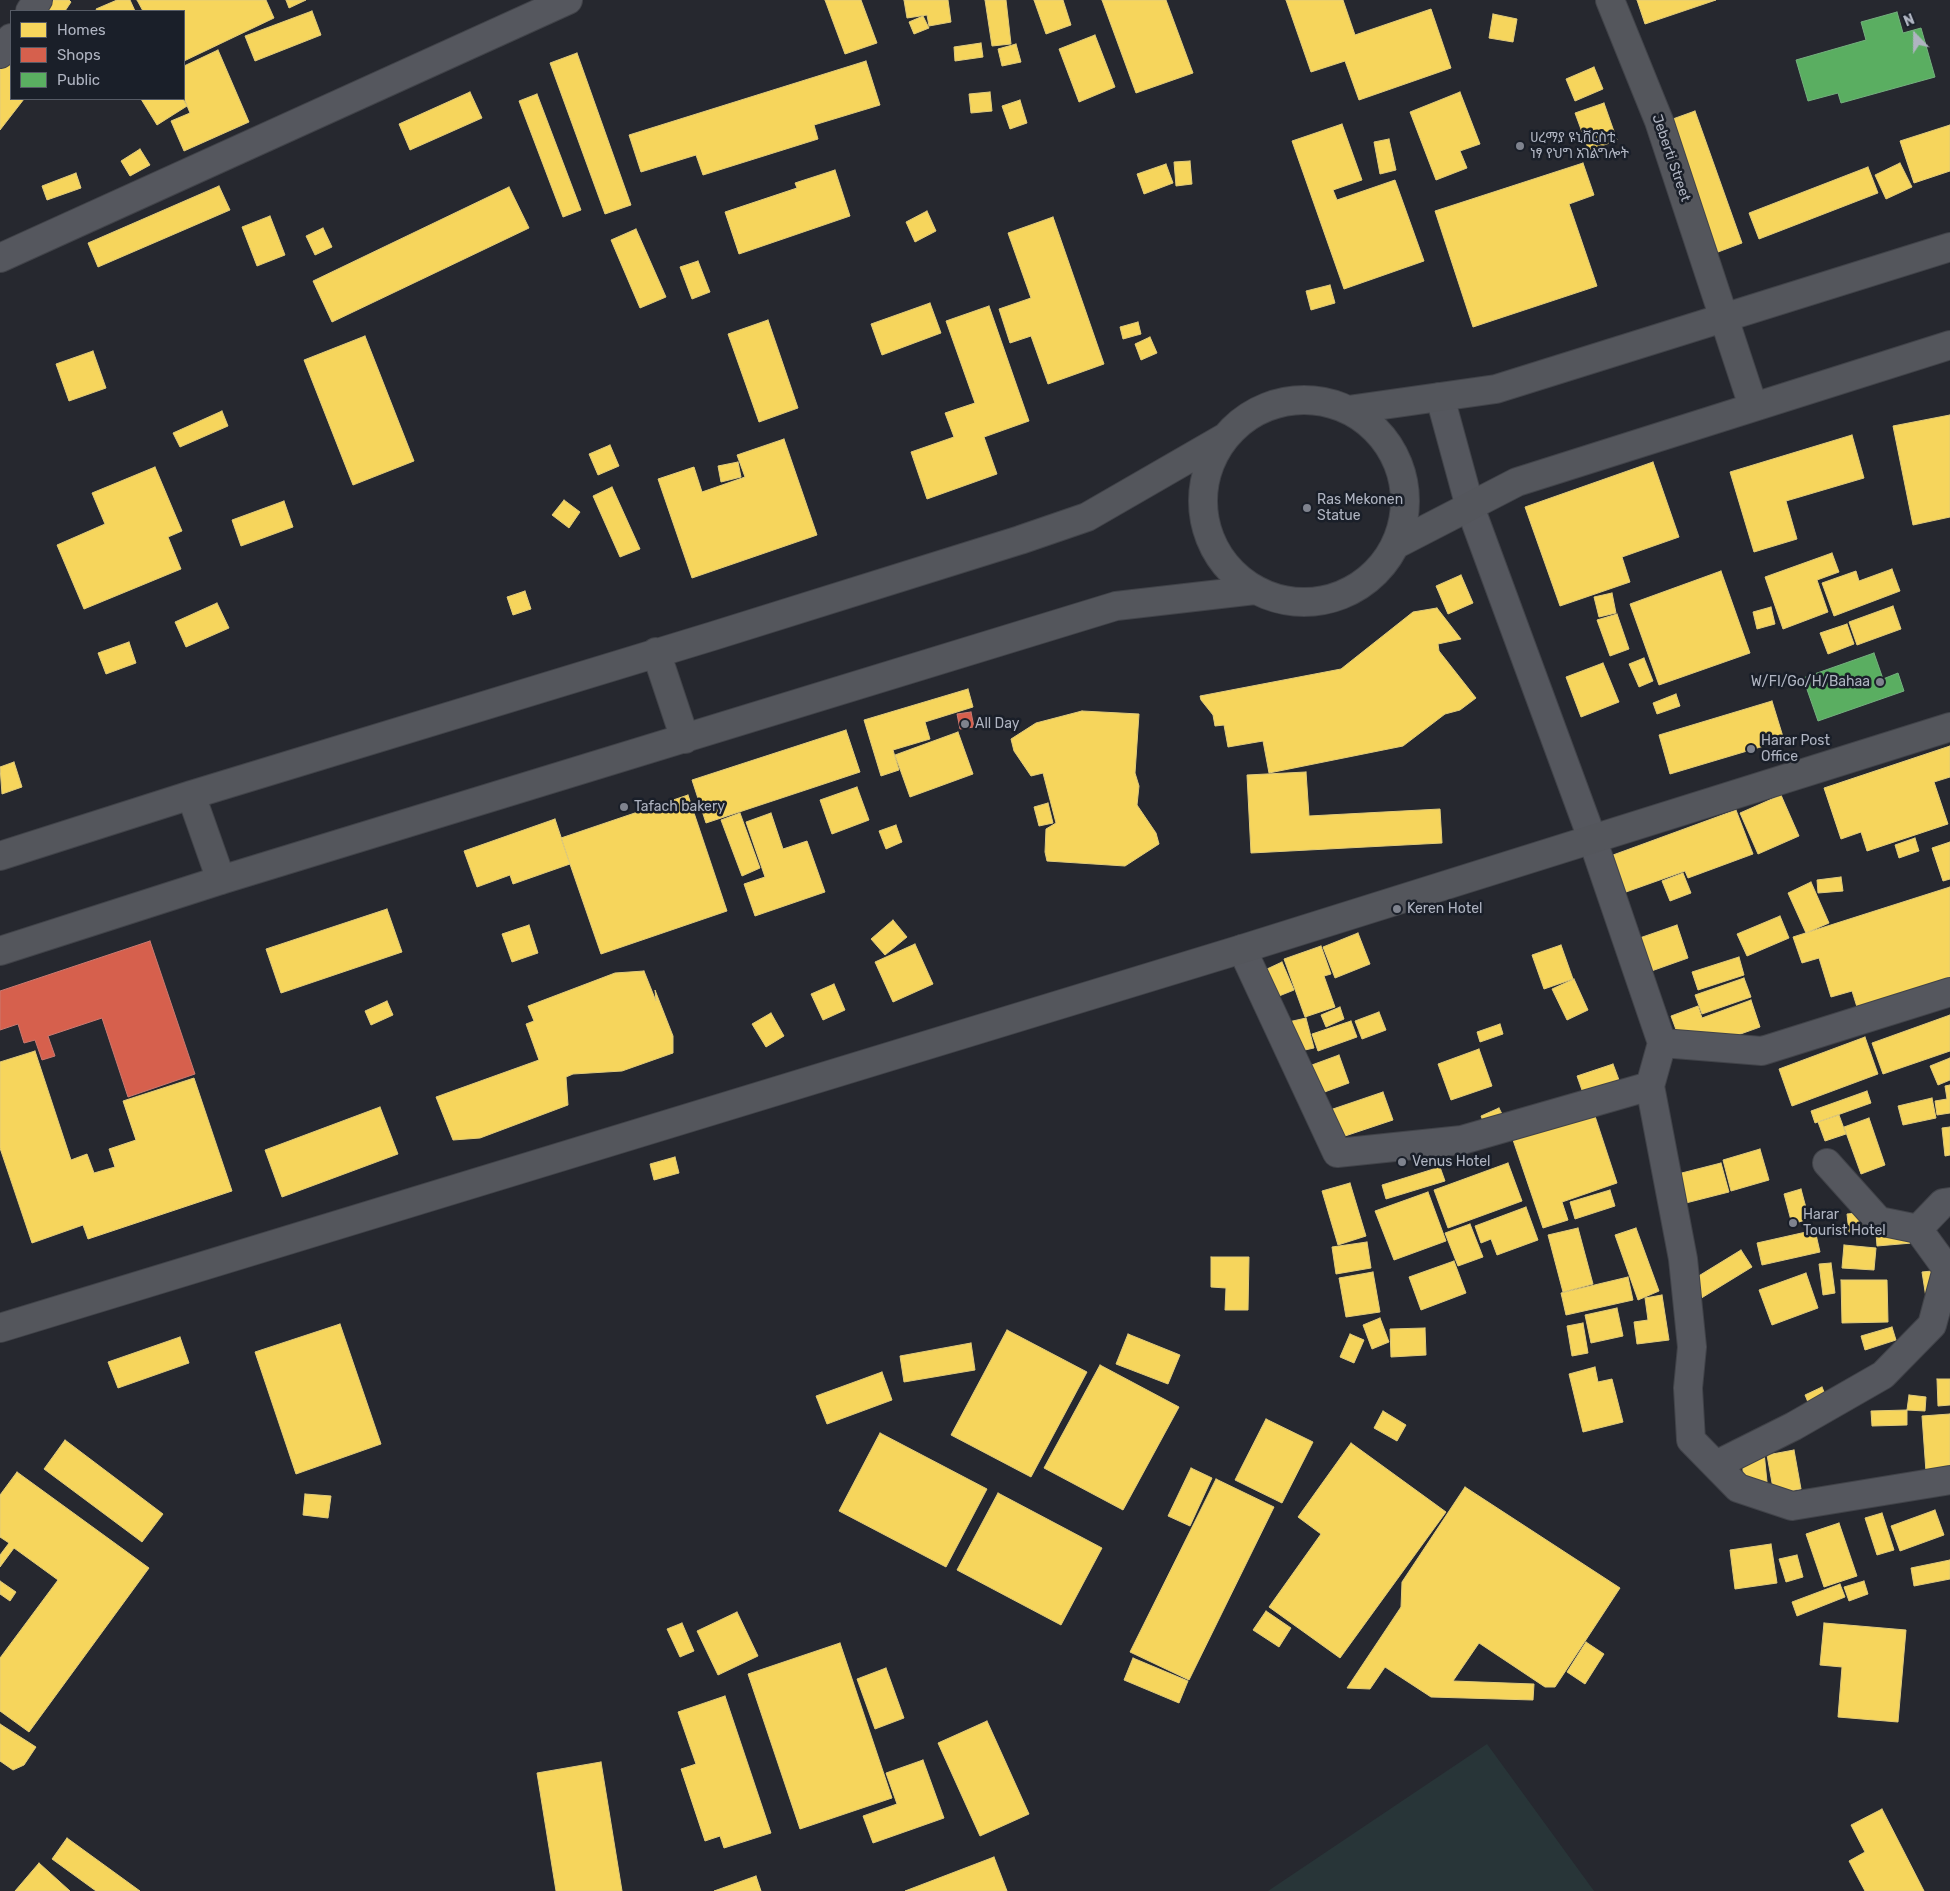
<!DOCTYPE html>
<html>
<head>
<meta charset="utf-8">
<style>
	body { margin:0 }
	#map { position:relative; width:1950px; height:1891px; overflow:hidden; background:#26282f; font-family:Rubik,sans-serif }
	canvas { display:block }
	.legend { position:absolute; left:10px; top:10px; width:175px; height:90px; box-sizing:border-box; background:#1a1f29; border:1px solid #565b66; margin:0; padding:6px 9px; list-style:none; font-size:15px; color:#afb4c1 }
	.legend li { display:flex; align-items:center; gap:10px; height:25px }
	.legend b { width:25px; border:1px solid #565b66 }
	.north { position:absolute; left:1890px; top:10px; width:50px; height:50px; -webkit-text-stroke:4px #1a1f29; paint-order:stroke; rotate:338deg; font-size:14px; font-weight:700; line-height:20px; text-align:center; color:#afb4c1 }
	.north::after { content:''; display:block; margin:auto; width:18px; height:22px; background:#afb4c1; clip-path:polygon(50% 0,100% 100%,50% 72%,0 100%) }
</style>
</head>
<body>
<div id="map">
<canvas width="1950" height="1891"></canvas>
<ul class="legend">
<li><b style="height:14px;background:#f6d55c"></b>Homes</li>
<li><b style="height:14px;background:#d6604d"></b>Shops</li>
<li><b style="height:14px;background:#5aae61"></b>Public</li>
</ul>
<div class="north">N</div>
</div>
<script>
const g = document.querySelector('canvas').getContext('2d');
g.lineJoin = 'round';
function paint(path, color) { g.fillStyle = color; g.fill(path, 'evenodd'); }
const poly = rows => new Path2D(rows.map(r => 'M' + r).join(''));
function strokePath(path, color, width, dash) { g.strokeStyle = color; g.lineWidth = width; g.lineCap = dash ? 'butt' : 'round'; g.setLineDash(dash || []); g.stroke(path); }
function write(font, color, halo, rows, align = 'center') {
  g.font = font + ' Rubik,"Noto Sans Ethiopic",sans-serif'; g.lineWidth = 5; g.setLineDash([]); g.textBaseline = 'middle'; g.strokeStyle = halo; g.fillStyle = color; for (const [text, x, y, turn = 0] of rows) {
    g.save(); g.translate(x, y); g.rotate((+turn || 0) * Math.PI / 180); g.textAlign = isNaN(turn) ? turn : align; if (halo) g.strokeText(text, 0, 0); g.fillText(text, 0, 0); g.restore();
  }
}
paint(poly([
	[1487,1744,1594,1891,1268,1891]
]), '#283538');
const homes = poly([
	[47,0,69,0,71,2,65,11,40,11,47,0],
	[117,0,130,0,135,11,97,11,96,9,117,0],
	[137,0,266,0,274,18,184,61,184,11,143,11,137,0],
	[286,0,306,0,289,8,286,0],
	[825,0,861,0,877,43,845,54,825,0],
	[904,0,948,0,951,22,929,26,927,15,907,18,904,0],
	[985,0,1006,0,1011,44,992,46,985,0],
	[1034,0,1063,0,1071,25,1046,34,1034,0],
	[1102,0,1166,0,1193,73,1136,93,1102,0],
	[1286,0,1343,0,1355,35,1431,9,1451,68,1359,100,1345,61,1311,72,1286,0],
	[1637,0,1716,0,1645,24,1637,0],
	[312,11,321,35,255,61,245,36,312,11],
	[1493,14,1517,19,1513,42,1489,38,1493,14],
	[923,16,929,28,914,34,909,22,923,16],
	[1095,35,1115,87,1079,102,1059,49,1095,35],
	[981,43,983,57,955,61,954,47,981,43],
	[1016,44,1021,62,1002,66,998,49,1016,44],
	[218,50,249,122,184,151,171,121,190,113,184,98,184,66,218,50],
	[11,51,11,99,24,99,0,130,0,66,11,51],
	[577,53,631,205,605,214,550,63,577,53],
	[866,61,880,105,814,125,818,139,703,175,696,155,641,172,629,135,866,61],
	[1594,67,1603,89,1575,101,1566,79,1594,67],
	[470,92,482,118,410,150,399,124,470,92],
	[990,92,992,111,971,113,969,94,990,92],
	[1460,92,1480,144,1460,151,1467,168,1436,180,1410,112,1460,92],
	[537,94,581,210,563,217,519,101,537,94],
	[141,99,183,99,187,106,157,125,141,99],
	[1020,100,1027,123,1010,129,1002,106,1020,100],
	[1604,103,1617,140,1589,151,1575,113,1604,103],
	[1695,111,1742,243,1718,252,1670,120,1695,111],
	[1342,124,1362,180,1333,190,1337,200,1395,180,1424,261,1344,289,1292,141,1342,124],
	[1950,125,1950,171,1914,183,1900,141,1950,125],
	[1389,139,1396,170,1380,174,1374,142,1389,139],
	[140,149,150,165,130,176,121,161,140,149],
	[1190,161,1192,184,1176,186,1174,162,1190,161],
	[1583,163,1594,195,1569,204,1597,286,1473,327,1435,211,1583,163],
	[1900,163,1912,187,1886,199,1875,175,1900,163],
	[1166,164,1173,183,1144,194,1137,174,1166,164],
	[1868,167,1878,193,1759,239,1749,213,1868,167],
	[835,170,850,216,739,254,725,212,797,188,795,183,835,170],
	[76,173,81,188,47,200,42,186,76,173],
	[219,186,230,210,98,267,88,243,219,186],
	[509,187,529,228,332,322,313,281,509,187],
	[927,211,936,231,915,242,906,222,927,211],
	[270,216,285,255,257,266,242,227,270,216],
	[1053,217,1104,364,1048,384,1031,336,1010,343,999,309,1031,298,1008,233,1053,217],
	[323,228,332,247,315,255,306,236,323,228],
	[636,229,666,297,640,308,611,240,636,229],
	[698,261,710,292,692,299,680,267,698,261],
	[1330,285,1335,303,1311,310,1306,291,1330,285],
	[930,303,941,333,882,355,871,324,930,303],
	[989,306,1029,421,984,437,997,474,927,499,911,452,954,437,945,413,975,403,946,321,989,306],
	[768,320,798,408,759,422,728,334,768,320],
	[1138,322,1141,334,1123,339,1120,327,1138,322],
	[365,336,414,461,353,485,304,360,365,336],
	[1150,337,1157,353,1141,360,1135,344,1150,337],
	[93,351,106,388,69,401,56,364,93,351],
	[222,411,228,426,180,447,173,433,222,411],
	[1950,415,1950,517,1913,525,1893,426,1950,415],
	[1852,435,1864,478,1786,501,1797,539,1754,552,1730,472,1852,435],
	[784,439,817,535,692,578,658,479,694,467,702,492,745,477,737,455,784,439],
	[610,445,619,466,598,475,589,454,610,445],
	[738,462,741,477,721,482,718,466,738,462],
	[1653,462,1679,537,1622,557,1630,582,1560,606,1525,507,1653,462],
	[155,467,182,531,168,537,181,569,84,609,57,545,105,524,92,493,155,467],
	[612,487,640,549,620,557,593,496,612,487],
	[564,500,580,512,569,528,552,515,564,500],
	[284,501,293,527,241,546,232,520,284,501],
	[1832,553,1839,572,1817,580,1828,612,1783,629,1765,577,1832,553],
	[1892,569,1900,591,1834,616,1822,583,1856,571,1859,581,1892,569],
	[1721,571,1750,653,1659,685,1630,604,1721,571],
	[1461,575,1473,603,1448,614,1436,586,1461,575],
	[525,591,531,609,513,615,507,597,525,591],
	[1612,593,1616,613,1599,617,1594,597,1612,593],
	[217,603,229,628,186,647,175,622,217,603],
	[1893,606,1901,629,1857,645,1849,622,1893,606],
	[1771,607,1775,624,1757,629,1753,612,1771,607],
	[1437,608,1461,639,1438,644,1439,651,1476,698,1460,710,1445,714,1403,746,1269,773,1263,741,1228,747,1224,725,1215,726,1213,715,1201,700,1200,696,1341,669,1413,612,1437,608],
	[1617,614,1629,649,1610,656,1597,620,1617,614],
	[1847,624,1854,644,1828,654,1820,633,1847,624],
	[129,642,136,663,106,674,98,653,129,642],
	[1644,658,1653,681,1639,687,1629,664,1644,658],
	[1603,663,1619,702,1581,717,1566,677,1603,663],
	[968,689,973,707,925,722,930,739,893,750,899,770,881,776,864,720,968,689],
	[1676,694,1680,706,1657,714,1653,703,1676,694],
	[1772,701,1784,740,1670,774,1659,735,1772,701],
	[1082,711,1139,714,1135,773,1139,786,1137,805,1156,833,1159,844,1125,866,1047,861,1045,852,1046,829,1056,823,1043,773,1031,776,1014,751,1011,739,1036,723,1082,711],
	[846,730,860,772,706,823,692,780,846,730],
	[958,732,973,774,910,797,895,755,958,732],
	[1950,746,1950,777,1934,782,1948,824,1867,851,1861,832,1841,839,1824,788,1950,746],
	[14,762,22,787,2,794,0,767,14,762],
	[1306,772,1309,816,1440,809,1442,843,1251,853,1247,775,1306,772],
	[857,787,869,820,832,834,820,800,857,787],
	[688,795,727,911,601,954,561,838,688,795],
	[1781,795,1799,836,1758,854,1740,813,1781,795],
	[1048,803,1053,823,1039,826,1034,807,1048,803],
	[1736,810,1753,854,1688,878,1685,871,1626,892,1613,855,1736,810],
	[740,813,760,868,742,876,721,820,740,813],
	[771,813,783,849,807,841,825,892,755,916,744,884,765,877,746,822,771,813],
	[555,819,570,864,513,884,510,875,477,887,464,851,555,819],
	[896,825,902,842,886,849,879,831,896,825],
	[1915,838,1919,851,1899,858,1895,845,1915,838],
	[1950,842,1950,879,1943,881,1932,848,1950,842],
	[1683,873,1691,893,1670,901,1662,881,1683,873],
	[1841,877,1843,891,1818,893,1817,880,1841,877],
	[1811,882,1829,923,1806,933,1788,893,1811,882],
	[1950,887,1950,977,1857,1007,1852,991,1831,997,1819,958,1802,963,1793,937,1950,887],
	[387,909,402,952,281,993,266,949,387,909],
	[1780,916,1789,938,1747,956,1737,934,1780,916],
	[893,920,907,937,885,955,871,939,893,920],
	[529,925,538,953,512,962,502,934,529,925],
	[1677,925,1688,958,1643,974,1631,941,1677,925],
	[1358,933,1370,964,1335,978,1323,947,1358,933],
	[915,944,933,984,893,1002,875,962,915,944],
	[1561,945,1573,979,1544,989,1532,955,1561,945],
	[1321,946,1331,974,1324,976,1335,1007,1305,1017,1284,959,1321,946],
	[1739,957,1744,975,1698,990,1692,972,1739,957],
	[1282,962,1294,990,1279,996,1267,969,1282,962],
	[644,971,656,1001,655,990,673,1036,673,1053,622,1071,573,1074,566,1077,568,1105,480,1138,453,1140,436,1097,539,1060,526,1024,534,1021,528,1006,615,973,644,971],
	[1744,978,1751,997,1702,1014,1695,995,1744,978],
	[1574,979,1588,1010,1567,1020,1552,989,1574,979],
	[834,984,845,1010,823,1020,811,994,834,984],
	[1751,1000,1760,1027,1685,1054,1671,1016,1698,1006,1702,1018,1751,1000],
	[387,1001,393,1015,371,1025,365,1011,387,1001],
	[1340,1007,1344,1019,1326,1027,1321,1015,1340,1007],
	[1379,1012,1386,1030,1362,1039,1355,1021,1379,1012],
	[771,1013,784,1036,766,1047,752,1024,771,1013],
	[1950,1015,1950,1051,1883,1074,1872,1043,1950,1015],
	[1306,1018,1314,1048,1291,1053,1284,1023,1306,1018],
	[1351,1021,1357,1037,1318,1051,1312,1034,1351,1021],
	[1500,1024,1503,1034,1480,1042,1477,1032,1500,1024],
	[1865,1037,1878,1074,1792,1106,1779,1069,1865,1037],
	[1479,1049,1492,1086,1451,1100,1438,1064,1479,1049],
	[35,1051,71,1160,87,1154,94,1173,115,1167,109,1149,136,1140,123,1101,194,1078,232,1191,88,1239,83,1225,32,1243,0,1148,0,1062,35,1051],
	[1339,1055,1349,1083,1311,1097,1301,1069,1339,1055],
	[1950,1058,1950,1080,1938,1085,1930,1066,1950,1058],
	[1613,1064,1619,1080,1583,1093,1577,1076,1613,1064],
	[1950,1085,1950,1113,1937,1115,1935,1101,1947,1099,1945,1086,1950,1085],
	[1867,1091,1871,1103,1815,1123,1811,1111,1867,1091],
	[1383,1092,1393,1120,1336,1139,1327,1111,1383,1092],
	[1932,1098,1936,1118,1903,1125,1898,1106,1932,1098],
	[380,1107,398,1154,282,1197,265,1150,380,1107],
	[1592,1107,1617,1183,1562,1202,1568,1220,1543,1228,1511,1134,1592,1107],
	[1499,1108,1504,1118,1485,1126,1481,1116,1499,1108],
	[1839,1115,1846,1134,1825,1141,1818,1122,1839,1115],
	[1869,1118,1885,1165,1861,1174,1844,1127,1869,1118],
	[1950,1127,1950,1155,1945,1156,1942,1128,1950,1127],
	[1760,1149,1769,1180,1731,1191,1723,1160,1760,1149],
	[675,1157,679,1173,654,1180,650,1164,675,1157],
	[1508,1163,1522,1201,1448,1228,1434,1190,1508,1163],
	[1721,1163,1729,1192,1674,1206,1666,1177,1721,1163],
	[1440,1167,1445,1181,1386,1199,1382,1185,1440,1167],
	[1350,1183,1366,1236,1338,1245,1322,1191,1350,1183],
	[1801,1189,1809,1219,1792,1224,1784,1194,1801,1189],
	[1610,1190,1615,1206,1575,1219,1570,1202,1610,1190],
	[1428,1192,1446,1241,1394,1260,1375,1211,1428,1192],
	[1526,1207,1538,1240,1497,1255,1491,1239,1481,1243,1475,1226,1526,1207],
	[1868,1212,1869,1231,1849,1232,1847,1214,1868,1212],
	[1910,1218,1912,1243,1877,1246,1875,1221,1910,1218],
	[1470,1224,1483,1257,1458,1266,1445,1233,1470,1224],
	[1578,1228,1593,1284,1563,1292,1548,1235,1578,1228],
	[1636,1228,1659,1291,1638,1300,1615,1235,1636,1228],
	[1815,1230,1820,1252,1762,1265,1757,1243,1815,1230],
	[1367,1242,1371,1268,1336,1274,1332,1247,1367,1242],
	[1844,1245,1876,1248,1874,1270,1842,1268,1844,1245],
	[1741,1250,1752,1267,1690,1305,1679,1288,1741,1250],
	[1211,1257,1249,1257,1248,1310,1225,1310,1226,1288,1211,1287,1211,1257],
	[1454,1261,1466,1293,1421,1310,1409,1277,1454,1261],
	[1831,1263,1835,1293,1823,1295,1819,1264,1831,1263],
	[1942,1270,1927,1304,1922,1272,1942,1270],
	[1373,1272,1380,1312,1346,1317,1339,1278,1373,1272],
	[1806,1273,1818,1308,1772,1325,1759,1290,1806,1273],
	[1628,1277,1633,1300,1566,1315,1561,1293,1628,1277],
	[1841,1280,1887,1280,1888,1322,1842,1323,1841,1280],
	[1662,1295,1669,1340,1637,1344,1634,1322,1648,1320,1645,1298,1662,1295],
	[1617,1308,1623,1336,1591,1343,1585,1315,1617,1308],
	[1380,1318,1389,1342,1372,1349,1363,1325,1380,1318],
	[1583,1323,1588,1353,1572,1356,1567,1326,1583,1323],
	[340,1324,381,1444,296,1474,255,1352,340,1324],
	[1892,1327,1896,1340,1865,1350,1861,1336,1892,1327],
	[1425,1328,1426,1355,1391,1357,1390,1329,1425,1328],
	[1007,1330,1087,1372,1031,1477,951,1435,1007,1330],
	[1128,1334,1180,1355,1168,1384,1116,1364,1128,1334],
	[1350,1334,1364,1340,1354,1363,1340,1357,1350,1334],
	[180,1337,189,1363,118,1388,108,1362,180,1337],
	[971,1343,975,1370,904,1382,900,1356,971,1343],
	[1100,1365,1179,1407,1123,1510,1044,1468,1100,1365],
	[1595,1367,1598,1382,1612,1379,1623,1422,1583,1432,1569,1374,1595,1367],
	[882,1372,892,1400,827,1424,816,1396,882,1372],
	[1937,1379,1950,1379,1950,1405,1938,1406,1937,1379],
	[1822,1387,1827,1399,1810,1407,1805,1395,1822,1387],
	[1909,1395,1926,1397,1925,1411,1907,1410,1909,1395],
	[1907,1410,1907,1425,1872,1426,1871,1411,1907,1410],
	[1383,1411,1406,1425,1397,1441,1374,1428,1383,1411],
	[1950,1414,1950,1470,1926,1472,1922,1416,1950,1414],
	[1266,1419,1313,1442,1282,1503,1235,1480,1266,1419],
	[880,1433,987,1489,946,1567,839,1511,880,1433],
	[65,1440,163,1514,142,1542,44,1469,65,1440],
	[1351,1443,1446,1512,1340,1658,1269,1607,1321,1534,1298,1517,1351,1443],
	[1794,1450,1801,1489,1774,1494,1767,1455,1794,1450],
	[1764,1452,1767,1482,1744,1485,1742,1455,1764,1452],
	[1191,1468,1212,1478,1190,1526,1168,1516,1191,1468],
	[17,1472,149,1568,29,1732,0,1711,0,1658,58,1580,14,1548,0,1567,0,1555,9,1543,0,1537,0,1495,17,1472],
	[1216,1479,1274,1507,1189,1680,1130,1652,1216,1479],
	[1465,1487,1620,1588,1555,1687,1545,1687,1479,1643,1453,1681,1534,1684,1533,1700,1431,1697,1385,1667,1370,1689,1347,1688,1401,1607,1402,1582,1465,1487],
	[998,1493,1102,1548,1061,1625,957,1570,998,1493],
	[305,1494,331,1496,328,1518,303,1515,305,1494],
	[1935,1510,1944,1535,1900,1551,1891,1526,1935,1510],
	[1882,1513,1894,1550,1877,1555,1865,1518,1882,1513],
	[1839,1523,1857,1576,1824,1587,1806,1534,1839,1523],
	[1771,1544,1777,1583,1735,1589,1730,1550,1771,1544],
	[1797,1555,1803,1577,1786,1582,1779,1559,1797,1555],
	[1950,1560,1950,1579,1914,1586,1911,1568,1950,1560],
	[0,1581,16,1592,10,1601,0,1594,0,1581],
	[1864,1581,1868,1594,1849,1601,1844,1587,1864,1581],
	[1840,1584,1845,1597,1797,1616,1792,1602,1840,1584],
	[1266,1611,1291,1628,1279,1647,1253,1630,1266,1611],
	[737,1612,758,1656,718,1675,697,1631,737,1612],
	[682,1623,694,1651,680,1657,667,1629,682,1623],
	[1824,1623,1906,1630,1898,1722,1838,1717,1842,1667,1820,1665,1824,1623],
	[1586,1642,1604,1654,1585,1684,1567,1672,1586,1642],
	[840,1643,892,1798,800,1829,748,1674,840,1643],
	[1133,1658,1188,1681,1179,1703,1124,1680,1133,1658],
	[886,1668,904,1718,875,1729,857,1679,886,1668],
	[725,1696,771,1833,724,1848,720,1836,705,1841,681,1769,696,1764,678,1712,725,1696],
	[987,1721,1029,1814,980,1836,938,1743,987,1721],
	[0,1724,36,1747,24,1765,13,1770,0,1761,0,1724],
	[923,1760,944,1818,873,1843,863,1816,897,1804,886,1773,923,1760],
	[601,1762,622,1891,556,1891,537,1773,601,1762],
	[1882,1809,1924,1891,1865,1891,1849,1861,1865,1852,1851,1825,1882,1809],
	[67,1838,140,1891,96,1891,52,1859,67,1838],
	[994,1857,1007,1891,905,1891,994,1857],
	[39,1863,70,1891,15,1891,39,1863],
	[756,1876,761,1891,714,1891,756,1876]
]);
paint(homes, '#f6d55c');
strokePath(homes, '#e1cb7a', 1);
const shops = poly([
	[971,712,974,727,960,729,957,714,971,712],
	[150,941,195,1074,128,1097,102,1018,48,1036,55,1056,42,1060,35,1040,24,1043,18,1024,0,1030,0,991,150,941]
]);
paint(shops, '#d6604d');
strokePath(shops, '#ca7970', 1);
const public = poly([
	[1897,12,1903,33,1921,28,1935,77,1841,103,1838,93,1808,101,1796,60,1866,40,1861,22,1897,12],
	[1874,653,1883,679,1898,673,1904,691,1818,721,1803,678,1874,653]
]);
paint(public, '#5aae61');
strokePath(public, '#74b07e', 1);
const street = poly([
	[30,11,38,0],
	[0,54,11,38],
	[0,258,568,0],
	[1440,397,1470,507,1593,841,1662,1043,1650,1086,1683,1259,1692,1347,1688,1388,1691,1440,1738,1488,1792,1506,1950,1480],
	[1242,949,1337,1153,1462,1140,1650,1086],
	[1662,1043,1762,1051,1950,992],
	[1918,1229,1943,1203,1950,1202],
	[1716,1465,1794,1426,1883,1375,1932,1325,1947,1269,1918,1229,1879,1221,1827,1163]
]);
const secondary = poly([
	[1610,0,1659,121,1753,406],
	'1203 501a101 101 0 1 1 202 0a101 101 0 1 1-202 0Z',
	[1348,410,1496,389,1950,247],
	[1395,545,1517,482,1950,345],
	[656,652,685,739],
	[191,795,221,880],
	[0,856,191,795,713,636,1020,540,1087,517,1224,438],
	[0,951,221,880,1116,606,1255,590],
	[0,1328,1242,949,1950,727]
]);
strokePath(street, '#414349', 30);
strokePath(secondary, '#414349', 30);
strokePath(street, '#55575e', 28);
strokePath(secondary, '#54565c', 28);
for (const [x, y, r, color] of [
	[1520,146,5,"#7f838e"],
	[1307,508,5,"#7f838e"],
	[1880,682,5,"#7f838e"],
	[965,724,5,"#7f838e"],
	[1751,749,5,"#7f838e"],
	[624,807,5,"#7f838e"],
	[1397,909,5,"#7f838e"],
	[1402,1162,5,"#7f838e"],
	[1793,1223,5,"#7f838e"]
]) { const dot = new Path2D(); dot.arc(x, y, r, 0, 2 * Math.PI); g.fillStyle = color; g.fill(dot); strokePath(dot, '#1a1f29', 2); }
write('14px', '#afb4c1', '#1a1f29', [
	["ሀረማያ ዩኒቨርስቲ",1530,138],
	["ነፃ የህግ አገልግሎት",1530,154],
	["Ras Mekonen",1317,500],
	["Statue",1317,516],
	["W/FI/Go/H/Bahaa",1870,682,"right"],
	["All Day",975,724],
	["Harar Post",1761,741],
	["Office",1761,757],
	["Tafach bakery",634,807],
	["Keren Hotel",1407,909],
	["Venus Hotel",1412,1162],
	["Harar",1803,1215],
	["Tourist Hotel",1803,1231]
], 'left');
write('14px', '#afb4c1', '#1a1f29', [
	["Jeberti Street",1671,158,71]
]);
</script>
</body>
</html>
